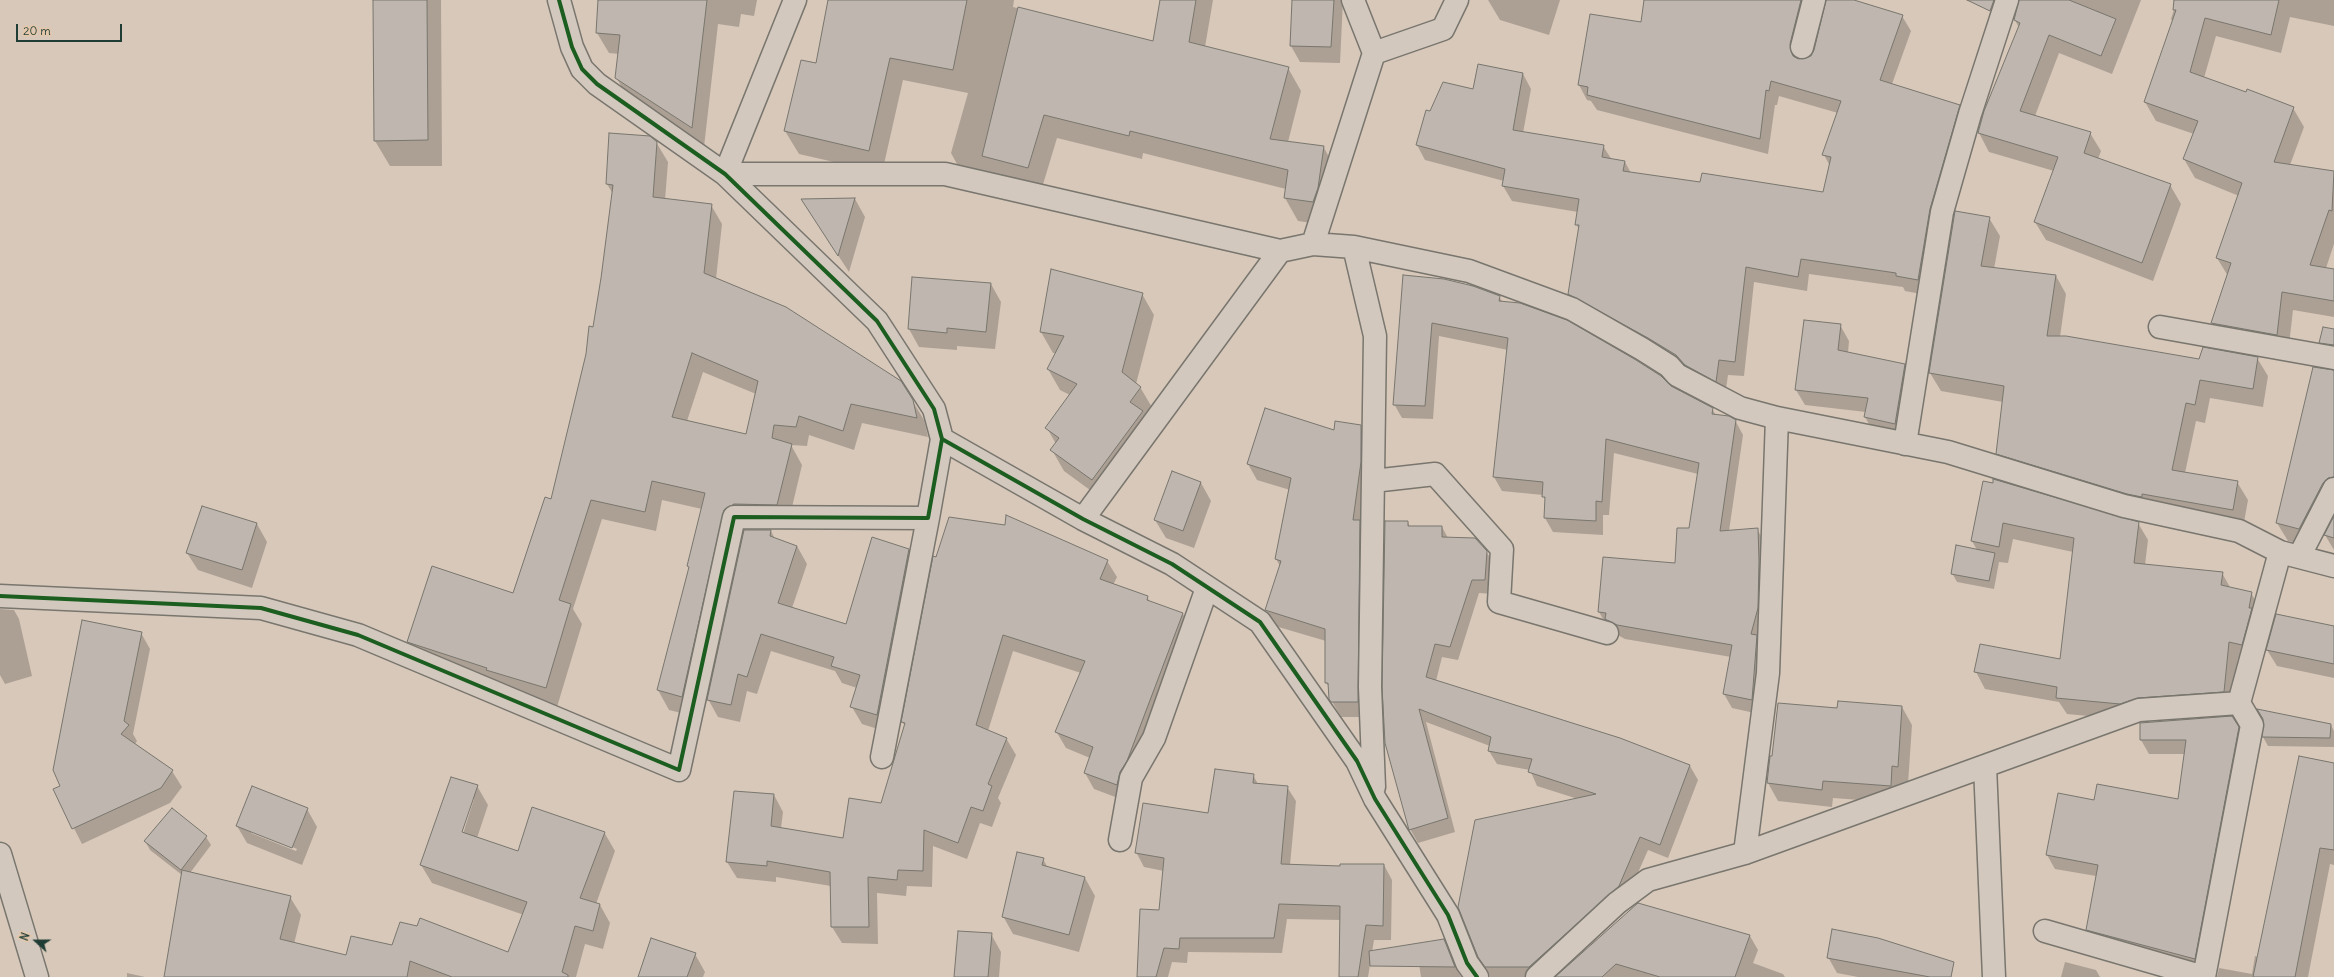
<!DOCTYPE html>
<html>
<head>
<meta charset="utf-8">
<style>
	body { margin:0 }
	#map { position:relative; width:2334px; height:977px; overflow:hidden; background:#d8c8b9; font-family:Delius,sans-serif }
	canvas { display:block }
	.north { position:absolute; left:16px; top:921px; width:40px; height:40px; -webkit-text-stroke:3px #e5c8ac; paint-order:stroke; rotate:291deg; font-size:11px; font-weight:700; line-height:16px; text-align:center; color:#1f3d34 }
	.north::after { content:''; display:block; margin:auto; width:14px; height:18px; background:#1f3d34; clip-path:polygon(50% 0,100% 100%,50% 72%,0 100%) }
	.scale { position:absolute; left:16px; top:24px; width:106px; height:18px; box-sizing:border-box; border:2px solid #1f3d34; border-top:0; padding-left:5px; font-size:12px; line-height:14px; white-space:nowrap; color:#1f3d34; -webkit-text-stroke:3px #e5c8ac; paint-order:stroke }
</style>
</head>
<body>
<div id="map">
<canvas width="2334" height="977"></canvas>
<div class="north">N</div>
<div class="scale">20 m</div>
</div>
<script>
const g = document.querySelector('canvas').getContext('2d');
g.lineJoin = 'round';
function paint(path, color) { g.fillStyle = color; g.fill(path, 'evenodd'); }
const poly = rows => new Path2D(rows.map(r => 'M' + r).join(''));
function strokePath(path, color, width, dash) { g.strokeStyle = color; g.lineWidth = width; g.lineCap = dash ? 'butt' : 'round'; g.setLineDash(dash || []); g.stroke(path); }
paint(poly([
	[374,0,441,0,442,166,390,166,375,141],
	[599,0,757,0,754,16,741,14,739,27,718,24,704,147,628,98,616,77,619,54,609,53,597,33],
	[828,0,1014,0,1013,7,1154,42,1161,0,1213,0,1205,47,1288,68,1301,91,1288,142,1323,146,1336,170,1326,225,1298,221,1285,198,1286,189,1143,153,1142,159,1057,138,1041,191,964,177,951,153,968,93,903,80,882,173,799,154,785,131,817,64],
	[1293,0,1343,0,1340,63,1300,62,1291,46],
	[1488,0,1560,0,1549,35,1500,20],
	[1733,0,1821,0,1810,12,1798,60,1806,60,1815,51,1827,0,1851,0,1902,16,1911,31,1892,84,1959,106,1968,121,1927,295,1905,291,1903,287,1809,274,1807,291,1754,282,1744,376,1728,375,1725,396,1577,309,1569,294,1580,231,1576,224,1578,212,1512,201,1503,186,1504,181,1425,160,1417,145,1430,112,1474,90,1523,74,1531,89,1523,133,1603,146,1612,160,1625,162,1631,173,1701,183,1824,194,1830,166,1824,155,1838,113,1779,96,1777,105,1775,105,1768,154,1597,110,1591,101,1587,100,1579,85,1700,34],
	[2021,0,2141,0,2112,74,2059,53,2035,116,2090,133,2101,151,2098,159,2170,185,2181,204,2153,281,2046,240,2035,222,2054,171,1989,152,1979,133,2019,28,2015,20],
	[2177,0,2334,0,2334,26,2290,17,2281,53,2216,36,2204,78,2293,108,2304,127,2290,165,2334,172,2334,244,2326,268,2334,270,2334,317,2293,310,2288,354,2223,342,2212,323,2228,276,2217,258,2239,196,2195,178,2184,159,2194,134,2156,121,2145,102,2173,22,2171,19],
	[656,142,668,162,665,200,711,205,722,224,716,279,912,400,924,420,928,437,862,423,854,450,809,435,807,446,791,445,802,465,788,524,745,524,735,529,693,716,669,710,658,690,690,569,688,566,702,509,662,500,656,531,602,519,573,609,582,624,557,707,498,689,419,661,408,642,514,594,552,500,594,328,602,279,613,194,607,184],
	[703,372,756,394,746,435,687,421],
	[855,199,865,217,849,272,802,200],
	[1989,218,2000,236,1994,269,2056,276,2066,294,2060,337,2199,360,2257,358,2268,376,2263,407,2210,398,2205,423,2196,421,2185,473,2237,482,2248,500,2243,528,2008,472,1997,453,2003,402,1941,391,1930,373],
	[1404,276,1499,297,1503,302,1712,409,1716,415,1735,420,1743,435,1729,531,1757,529,1765,543,1759,714,1732,708,1724,694,1731,657,1625,639,1614,633,1607,626,1599,612,1603,558,1676,564,1690,530,1698,474,1614,453,1609,515,1603,515,1603,535,1553,532,1545,518,1546,502,1543,495,1502,491,1494,477,1508,350,1439,336,1433,419,1402,418,1394,404],
	[991,284,1001,302,995,349,957,346,957,350,919,347,909,329],
	[1142,294,1154,315,1136,384,1140,387,1153,409,1105,501,1064,471,1052,450,1056,444,1047,428,1070,395,1060,390,1048,369,1056,353,1053,353,1041,332],
	[1840,325,1849,341,1848,353,1904,365,1913,381,1904,440,1874,433,1865,417,1866,412,1805,405,1796,390],
	[1361,426,1370,441,1366,717,1341,717,1330,698,1330,688,1326,683,1326,641,1275,626,1266,610,1280,566,1276,559,1290,490,1257,480,1248,464,1335,432],
	[1172,473,1201,483,1211,501,1194,548,1166,538,1155,520],
	[1984,482,2138,523,2148,540,2145,565,2222,573,2231,589,2251,593,2261,610,2251,661,2238,658,2233,708,2130,720,2067,714,2059,702,1985,689,1976,672,2061,661,2073,552,2013,539,2008,563,1999,562,1994,589,1957,582,1952,573,1977,550,1972,541],
	[2315,499,2325,516,2310,546,2288,541,2277,523],
	[2334,518,2334,550,2325,535],
	[1408,522,1410,527,1442,527,1448,538,1486,551,1494,565,1493,594,1479,593,1458,660,1442,657,1436,681,1619,739,1690,766,1698,780,1668,858,1648,850,1626,900,1541,977,1490,977,1479,957,1578,799,1537,786,1530,770,1497,764,1489,751,1490,746,1426,722,1455,832,1418,843,1410,829,1386,742],
	[257,524,267,542,252,588,198,570,187,553],
	[771,531,775,539,797,546,807,564,792,608,847,625,909,549,919,567,887,732,862,724,852,707,857,688,842,683,835,671,771,651,757,694,747,691,740,722,718,717,708,699],
	[934,557,1107,561,1117,577,1113,585,1147,597,1150,602,1183,614,1192,630,1126,801,1094,789,1085,773,1090,758,1066,748,1056,731,1081,673,1013,651,988,731,1006,738,1016,755,998,798,1001,803,992,827,980,823,967,859,933,846,932,887,907,886,906,896,877,893,878,944,842,943,832,927,831,886,776,877,776,882,737,878,727,862,774,795,783,812,781,828,843,839,882,804,905,726,902,722],
	[0,609,14,610,19,619,32,676,5,684,0,675],
	[2334,627,2334,678,2277,666,2267,650],
	[141,633,150,649,133,734,137,741,135,744,172,771,182,787,170,803,82,844,54,789,61,786],
	[1902,707,1912,725,1908,784,1902,783,1900,803,1833,798,1832,807,1778,801,1768,783,1771,757,1838,709],
	[2232,717,2246,742,2202,972,2094,943,2087,930,2096,876,2055,869,2047,855,2058,794,2095,801,2178,800,2185,754,2149,754,2141,740,2141,724],
	[2264,719,2331,725,2334,731,2334,747,2268,746,2263,737],
	[2334,764,2334,865,2330,864,2308,977,2217,977,2219,968,2252,974,2255,956,2259,957],
	[1253,775,1258,784,1287,787,1296,801,1290,865,1341,867,1384,865,1392,880,1391,940,1374,940,1368,977,1340,977,1340,920,1287,919,1282,953,1188,952,1187,963,1172,962,1168,977,1138,977,1160,911,1164,871,1144,867,1136,852,1209,814],
	[477,786,488,805,477,838,519,852,604,832,615,851,596,904,600,905,610,923,603,949,585,944,576,977,216,977,182,875,150,850,145,841,206,837,211,845,190,873,290,897,301,915,294,944,347,956,393,946,509,953,524,915,432,883,421,865],
	[472,799,474,799,462,837,460,836],
	[307,809,317,827,302,865,247,843,237,826],
	[251,830,297,849,296,851,251,833],
	[1043,859,1048,868,1085,878,1095,896,1079,952,1013,934,1003,916],
	[1638,904,1750,936,1758,950,1753,963,1783,974,1785,977,1557,977],
	[991,934,1001,952,999,977,955,977],
	[1443,940,1461,977,1421,977,1416,944],
	[695,954,705,972,703,977,643,977],
	[1828,957,1950,977,1858,977,1837,973],
	[2065,962,2096,970,2100,977,2061,977],
	[127,973,145,977,127,977]
]), '#0003');
const building = poly([
	[373,0,427,0,428,140,374,141,373,0],
	[598,0,707,0,692,128,615,78,620,35,596,33,598,0],
	[828,0,967,0,953,70,890,58,869,151,784,131,801,60,816,63,828,0],
	[1160,0,1196,0,1189,42,1289,67,1270,139,1324,146,1318,188,1313,202,1284,198,1288,170,1130,131,1129,136,1044,115,1028,168,982,156,1018,7,1153,41,1160,0],
	[1292,0,1334,0,1331,47,1290,46,1292,0],
	[1644,0,1801,0,1790,44,1793,56,1799,59,1811,56,1814,50,1826,0,1854,0,1903,15,1880,80,1960,105,1930,209,1918,280,1896,276,1896,273,1801,259,1798,277,1746,267,1735,362,1719,360,1716,382,1685,365,1676,355,1648,338,1568,294,1579,225,1575,225,1579,199,1502,186,1505,169,1416,145,1426,110,1430,111,1443,82,1473,89,1478,64,1523,73,1513,130,1604,145,1602,157,1625,161,1623,171,1700,182,1702,173,1823,192,1831,157,1822,155,1841,101,1771,81,1769,91,1766,90,1760,139,1587,95,1588,87,1578,85,1590,14,1641,22,1644,0],
	[1967,0,1994,0,1990,11,1967,0],
	[2019,0,2069,0,2116,19,2101,56,2049,35,2020,111,2091,132,2084,153,2171,184,2142,263,2034,222,2058,157,1978,133,1984,111,2020,23,2014,20,2019,0],
	[2174,0,2279,0,2271,35,2205,18,2190,72,2246,92,2247,89,2294,107,2274,162,2334,171,2332,211,2329,210,2310,265,2334,269,2334,301,2282,292,2277,335,2211,323,2231,263,2216,258,2242,183,2183,159,2198,121,2144,102,2176,10,2173,10,2174,0],
	[609,133,650,136,657,142,653,197,712,204,704,273,786,307,901,381,913,400,917,418,851,404,843,431,799,416,796,427,774,425,772,438,792,444,777,505,734,504,724,510,682,697,657,690,689,567,687,566,705,493,652,481,645,512,591,500,559,600,571,604,546,688,486,670,487,668,407,642,432,566,513,593,545,497,551,499,586,354,589,326,593,327,601,278,613,185,606,184,609,133],
	[692,353,758,381,746,434,672,417,692,353],
	[855,198,838,256,801,199,855,198],
	[1955,211,1990,217,1981,266,2056,275,2047,336,2066,336,2199,359,2203,347,2258,357,2253,389,2200,380,2195,405,2186,403,2172,470,2238,481,2233,510,2142,494,2142,497,2127,494,1996,454,2004,386,1929,373,1955,211],
	[1051,269,1143,293,1122,372,1141,387,1130,402,1143,411,1092,480,1050,450,1059,438,1045,428,1077,384,1047,369,1064,336,1040,332,1051,269],
	[1403,275,1444,279,1473,286,1500,296,1499,301,1520,303,1567,320,1636,360,1661,376,1671,386,1713,408,1712,414,1729,416,1736,420,1720,531,1758,528,1759,561,1758,608,1751,634,1757,635,1752,700,1723,694,1732,645,1617,625,1605,619,1606,613,1598,612,1603,557,1675,563,1677,528,1689,528,1699,463,1606,439,1602,502,1596,501,1596,521,1544,518,1545,497,1542,497,1543,482,1493,477,1508,338,1432,323,1425,406,1393,405,1403,275],
	[912,277,991,283,986,332,947,328,947,333,908,329,912,277],
	[1804,320,1841,324,1838,350,1905,364,1895,424,1864,417,1868,398,1795,390,1804,320],
	[2323,327,2334,329,2334,345,2319,343,2323,327],
	[2313,367,2334,370,2334,477,2328,478,2323,483,2299,529,2276,523,2313,367],
	[1265,408,1334,430,1335,421,1361,425,1361,462,1353,520,1360,520,1358,702,1331,702,1329,699,1328,683,1325,683,1325,629,1265,610,1281,561,1275,559,1291,478,1247,464,1265,408],
	[1172,471,1201,482,1183,531,1154,520,1172,471],
	[1993,479,2139,522,2134,563,2223,572,2221,585,2252,592,2249,608,2252,608,2242,645,2229,642,2224,692,2138,698,2120,704,2056,698,2057,687,1974,672,1980,644,2060,659,2074,538,2003,523,1999,547,1971,541,1983,481,1993,483,1993,479],
	[202,506,257,523,242,570,186,553,202,506],
	[1006,515,1108,560,1100,579,1148,596,1147,600,1183,613,1127,761,1120,772,1117,785,1084,773,1093,747,1055,732,1085,661,1003,635,976,725,1007,738,988,784,992,786,983,811,971,807,958,843,924,830,923,871,898,870,897,880,868,877,869,927,831,927,830,872,767,861,767,866,726,862,734,791,774,794,771,826,843,838,849,798,881,803,905,723,901,722,933,556,936,557,949,517,1005,525,1006,515],
	[2334,516,2334,538,2324,535,2334,516],
	[1385,521,1408,521,1408,526,1442,526,1442,537,1475,538,1487,551,1485,580,1472,580,1450,647,1435,644,1426,677,1620,738,1690,765,1660,845,1640,837,1619,886,1529,967,1485,967,1478,957,1458,907,1475,820,1596,794,1528,772,1532,759,1488,751,1491,737,1419,709,1448,818,1409,830,1385,743,1382,687,1385,521],
	[744,530,771,530,770,536,797,546,778,603,846,624,872,537,909,549,877,715,850,707,860,675,831,666,834,657,761,634,747,677,738,674,731,705,707,700,744,530],
	[1956,545,1995,553,1989,581,1951,574,1956,545],
	[2276,614,2334,626,2334,664,2266,650,2276,614],
	[82,620,142,632,124,721,129,725,121,734,173,770,161,788,72,829,53,789,60,786,53,770,82,620],
	[1838,701,1902,706,1898,767,1892,766,1891,786,1823,781,1822,790,1767,783,1770,756,1772,756,1778,703,1837,708,1838,701],
	[2257,709,2331,724,2330,738,2262,737,2263,719,2257,709],
	[2232,716,2239,727,2195,959,2086,930,2098,865,2046,855,2058,793,2094,800,2097,784,2178,799,2186,740,2140,740,2140,723,2232,716],
	[2299,756,2334,763,2334,850,2320,848,2295,977,2253,977,2299,756],
	[1215,769,1254,774,1253,783,1288,786,1281,864,1340,866,1340,864,1384,864,1383,926,1366,925,1358,977,1339,977,1340,906,1279,904,1274,938,1180,938,1179,949,1164,948,1156,977,1137,977,1140,909,1159,910,1164,858,1135,853,1143,803,1208,813,1215,769],
	[451,777,478,785,462,832,518,851,532,807,605,832,580,898,600,904,593,931,575,926,562,972,568,975,568,977,452,977,410,961,407,977,164,977,182,870,291,896,280,939,346,955,351,936,392,945,400,922,417,926,420,918,508,952,527,902,420,865,451,777],
	[252,786,308,808,292,848,236,826,252,786],
	[172,808,207,836,181,870,144,841,172,808],
	[1017,852,1044,858,1042,865,1085,877,1069,935,1002,917,1017,852],
	[1638,903,1750,935,1735,977,1660,977,1616,964,1602,977,1555,977,1638,903],
	[1832,929,1878,938,1954,962,1951,977,1930,977,1827,958,1832,929],
	[958,931,992,933,988,977,954,977,958,931],
	[651,938,696,953,687,977,638,977,651,938],
	[1444,939,1455,967,1370,966,1369,951,1444,939]
]);
paint(building, '#beb6af');
strokePath(building, '#78766e', 1);
const street = poly([
	[559,0,572,47,582,69,597,84,725,174,877,321,934,409,942,439,1083,519,1172,564,1260,622,1357,761,1375,799,1448,915,1467,963,1477,977],
	[795,0,725,174,945,174,1280,251],
	[1353,0,1374,53],
	[1802,47,1814,0],
	[1313,244,1354,247,1375,336,1370,687,1374,787],
	[1354,247,1469,271,1572,309,1642,349,1669,366,1677,375,1740,408,1777,418,1948,452,2124,506,2239,531,2280,552,2334,566],
	[2160,327,2334,358],
	[1905,444,1942,212,1970,114,2007,0],
	[1373,481,1435,474,1502,549,1499,602,1607,633],
	[1083,519,1280,251,1313,244,1374,53,1443,29,1457,0],
	[2300,555,2334,489],
	[0,596,261,608,358,635,679,770,734,517,928,518,942,439],
	[882,757,928,518],
	[1985,766,1994,977],
	[1120,840,1131,778,1154,738,1207,588],
	[1745,853,1768,673,1777,418],
	[2045,931,2204,977],
	[1537,977,1617,903,1648,880,1745,853,2139,710,2239,703],
	[2204,977,2252,725,2239,703,2280,552]
]);
const secondary = poly([
	[0,854,37,977]
]);
strokePath(street, '#78766e', 25);
strokePath(secondary, '#78766e', 25);
strokePath(street, '#d3c8be', 22);
strokePath(secondary, '#d3c8be', 22);
strokePath(poly([
	[559,0,572,47,582,69,597,84,725,174,877,321,934,409,942,439,1083,519,1172,564,1260,622,1357,761,1375,799,1448,915,1467,963,1477,977],
	[0,596,261,608,358,635,679,770,734,517,928,518,942,439]
]), '#1b5e20', 4);
</script>
</body>
</html>
